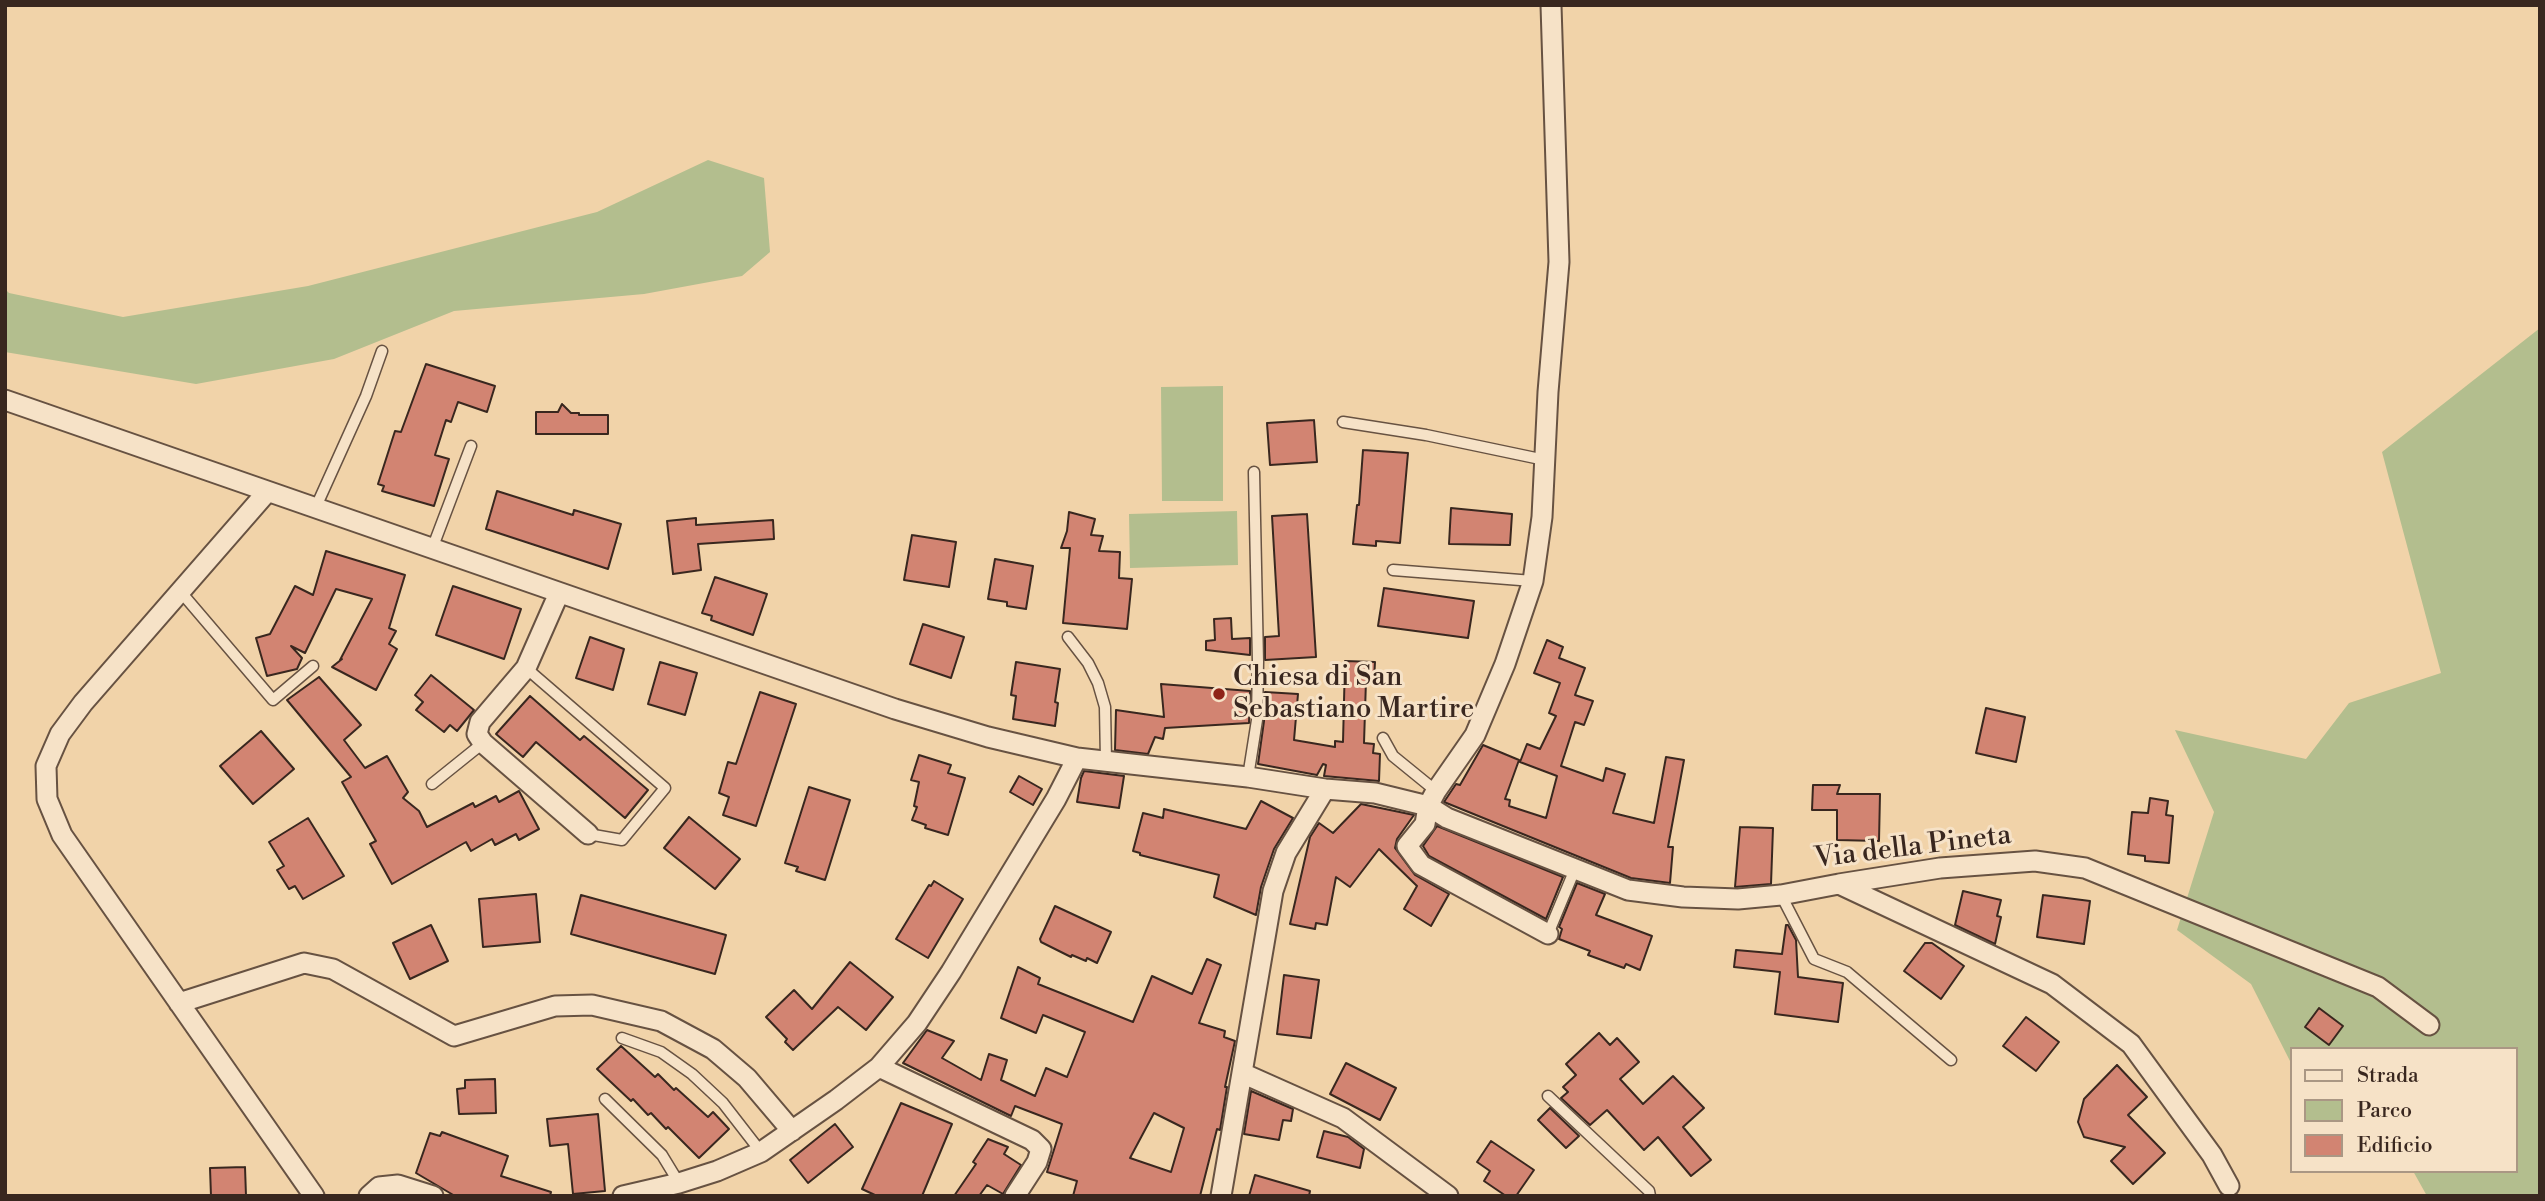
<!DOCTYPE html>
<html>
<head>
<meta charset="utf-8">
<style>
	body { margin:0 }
	#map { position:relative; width:2545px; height:1201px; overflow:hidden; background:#f1d3a9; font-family:"Libre Bodoni",serif }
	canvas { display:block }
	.frame { position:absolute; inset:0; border:7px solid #39271f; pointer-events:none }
	.legend { position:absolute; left:2290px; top:1047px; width:228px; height:126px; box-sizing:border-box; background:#f6e2c7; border:2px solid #aa9784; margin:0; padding:9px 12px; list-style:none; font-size:21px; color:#39271f }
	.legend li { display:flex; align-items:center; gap:14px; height:35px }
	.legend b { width:35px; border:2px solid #aa9784 }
</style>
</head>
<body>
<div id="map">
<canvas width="2545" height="1201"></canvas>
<div class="frame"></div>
<ul class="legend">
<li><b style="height:9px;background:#f6e2c7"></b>Strada</li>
<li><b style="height:19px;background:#b3be8e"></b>Parco</li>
<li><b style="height:19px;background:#d28472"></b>Edificio</li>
</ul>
</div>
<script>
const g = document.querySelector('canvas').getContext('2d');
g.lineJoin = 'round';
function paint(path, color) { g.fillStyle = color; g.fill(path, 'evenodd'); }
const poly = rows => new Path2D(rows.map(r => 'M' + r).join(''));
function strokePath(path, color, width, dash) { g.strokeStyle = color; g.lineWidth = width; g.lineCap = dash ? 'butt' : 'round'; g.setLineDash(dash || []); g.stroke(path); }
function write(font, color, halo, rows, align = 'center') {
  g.font = font + ' "Libre Bodoni",serif'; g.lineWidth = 6; g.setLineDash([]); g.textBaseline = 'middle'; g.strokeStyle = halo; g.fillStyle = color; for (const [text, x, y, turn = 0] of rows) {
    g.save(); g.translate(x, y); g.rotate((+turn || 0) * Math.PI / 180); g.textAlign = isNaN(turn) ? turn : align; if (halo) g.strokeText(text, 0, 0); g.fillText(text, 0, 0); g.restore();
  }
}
paint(poly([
	[708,160,764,178,770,252,742,276,644,294,454,311,334,359,196,384,5,352,5,289,9,293,123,317,308,286,597,212],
	[2540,328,2540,1196,2427,1196,2413,1171,2515,1171,2515,1049,2291,1049,2291,1063,2251,984,2177,930,2214,812,2175,730,2306,759,2349,703,2441,673,2382,452],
	[1223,386,1223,501,1162,501,1161,387],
	[1237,511,1238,565,1130,568,1129,514]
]), '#b3be8e');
const building = poly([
	[426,364,495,386,487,412,458,402,451,422,446,420,435,455,449,459,434,506,382,491,384,486,378,484,395,431,401,432,426,364],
	[562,404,571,413,579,413,579,415,608,415,608,434,536,434,536,412,558,412,562,404],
	[1314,420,1317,462,1270,465,1267,423,1314,420],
	[1363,450,1408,453,1400,543,1376,541,1376,546,1353,544,1357,505,1359,505,1363,450],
	[497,491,573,515,574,510,621,524,608,569,486,529,497,491],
	[1451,508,1512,514,1510,545,1449,544,1451,508],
	[1069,512,1095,519,1091,535,1103,536,1099,551,1120,552,1119,578,1132,579,1127,629,1063,623,1070,548,1061,548,1067,531,1069,512],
	[1307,514,1316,657,1265,660,1265,637,1279,636,1272,516,1307,514],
	[696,518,696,525,773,520,774,539,698,544,701,570,673,574,667,521,696,518],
	[912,535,956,542,949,587,904,580,912,535],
	[326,551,405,575,389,628,396,631,389,644,397,649,376,690,332,667,342,659,340,660,372,599,336,589,305,653,291,646,302,658,297,669,267,676,256,638,270,634,295,586,313,595,326,551],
	[995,559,1033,566,1026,609,1007,606,1007,602,988,599,995,559],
	[715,577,767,594,753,635,711,620,712,616,702,613,715,577],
	[453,586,521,609,504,659,436,635,453,586],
	[1384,588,1474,601,1468,638,1378,626,1384,588],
	[1231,618,1232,639,1250,638,1250,655,1206,650,1206,641,1215,640,1214,619,1231,618],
	[923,624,964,637,951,678,910,664,923,624],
	[590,637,624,649,613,690,576,678,590,637],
	[1547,640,1563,647,1559,658,1585,668,1575,695,1593,701,1584,725,1575,722,1561,766,1603,781,1606,768,1625,774,1613,813,1654,823,1666,757,1684,760,1668,847,1673,847,1670,883,1631,878,1444,802,1456,784,1460,785,1483,745,1519,760,1505,799,1510,800,1509,806,1546,818,1557,776,1520,762,1527,744,1540,749,1556,716,1549,713,1560,683,1534,673,1547,640],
	[1345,661,1375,662,1374,681,1366,680,1364,743,1374,744,1373,753,1380,754,1379,781,1324,776,1326,765,1323,764,1317,775,1258,764,1264,721,1265,692,1298,694,1294,740,1335,747,1335,741,1343,742,1345,661],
	[660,662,697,673,685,715,648,704,660,662],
	[1016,662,1060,669,1055,702,1058,703,1055,726,1013,719,1016,696,1011,695,1016,662],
	[431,675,474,710,457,731,450,725,444,732,416,710,423,702,415,695,431,675],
	[319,677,361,725,344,740,365,768,387,756,408,792,403,798,419,811,427,827,473,803,475,807,496,796,499,802,519,791,539,829,519,840,516,834,495,845,492,839,471,851,466,842,392,884,370,844,376,841,342,782,351,777,287,700,319,677],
	[1161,684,1250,691,1249,723,1165,728,1163,739,1155,737,1148,754,1115,750,1116,710,1164,717,1161,684],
	[760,692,796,704,756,826,723,815,729,797,719,793,728,762,736,764,760,692],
	[530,696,580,740,584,736,648,790,625,818,536,742,523,757,496,734,530,696],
	[1986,708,2025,717,2016,762,1976,753,1986,708],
	[261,731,294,769,253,804,220,766,261,731],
	[919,755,951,765,948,773,965,778,948,835,925,828,926,825,912,820,917,807,914,806,919,782,911,780,919,755],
	[1084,771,1124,776,1119,808,1077,802,1081,778,1084,771],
	[1019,776,1042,789,1033,805,1010,792,1019,776],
	[1813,785,1840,785,1837,794,1880,794,1879,841,1837,840,1837,810,1812,810,1813,785],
	[809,787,850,800,825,880,796,871,798,867,785,863,809,787],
	[2150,798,2168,801,2166,815,2173,816,2169,863,2145,861,2145,856,2128,854,2132,812,2148,813,2150,798],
	[1261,801,1293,818,1274,849,1261,887,1256,915,1214,897,1219,875,1140,855,1140,853,1133,851,1143,813,1163,818,1164,809,1246,829,1261,801],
	[1361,804,1414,815,1397,839,1395,848,1415,875,1449,894,1431,926,1404,909,1417,886,1379,849,1350,887,1336,877,1327,925,1316,923,1315,929,1290,924,1310,837,1319,823,1333,833,1361,804],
	[689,817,740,859,715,889,664,848,689,817],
	[308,818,344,876,303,899,295,886,289,889,277,870,284,866,269,842,308,818],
	[1437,826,1563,877,1546,919,1429,856,1423,846,1437,826],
	[1740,827,1773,828,1771,884,1735,887,1740,827],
	[934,881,963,899,928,958,896,939,929,885,931,886,934,881],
	[1577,883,1605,894,1596,915,1652,936,1640,970,1626,964,1624,968,1588,955,1590,951,1559,939,1562,929,1559,927,1577,883],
	[1963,891,2001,900,1997,916,2001,917,1995,944,1955,925,1963,891],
	[536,894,540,942,483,947,479,899,536,894],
	[581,895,726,935,715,974,571,934,581,895],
	[2043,895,2090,901,2084,944,2037,937,2043,895],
	[1055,906,1111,932,1097,963,1087,958,1086,961,1072,955,1071,957,1041,942,1040,939,1055,906],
	[431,925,448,961,410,979,393,943,431,925],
	[1786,925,1788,925,1796,940,1798,977,1843,983,1838,1022,1775,1014,1780,972,1734,967,1736,950,1782,954,1786,925],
	[1925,943,1932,943,1964,966,1941,999,1904,971,1925,943],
	[1207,959,1221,965,1199,1023,1225,1031,1224,1037,1235,1041,1225,1087,1227,1087,1220,1130,1217,1129,1200,1196,1073,1196,1077,1181,1047,1172,1062,1124,1015,1106,1011,1116,903,1063,927,1030,954,1041,942,1058,981,1080,989,1054,1007,1060,1001,1080,1035,1096,1046,1068,1067,1077,1085,1032,1043,1015,1036,1033,1001,1018,1018,967,1040,978,1038,984,1133,1022,1152,976,1192,994,1207,959],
	[1154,1113,1184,1128,1171,1172,1130,1158,1154,1113],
	[850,962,893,997,866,1030,838,1007,793,1050,785,1042,787,1039,766,1017,794,990,812,1009,850,962],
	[1284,975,1319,980,1311,1038,1277,1034,1284,975],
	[2319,1008,2343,1026,2329,1045,2305,1027,2319,1008],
	[2026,1017,2059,1042,2036,1071,2003,1046,2026,1017],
	[1599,1033,1610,1045,1617,1038,1639,1062,1620,1079,1643,1104,1673,1076,1704,1108,1683,1127,1711,1160,1691,1176,1658,1137,1644,1150,1607,1110,1590,1125,1561,1098,1568,1092,1563,1087,1576,1075,1566,1064,1599,1033],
	[621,1046,655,1077,658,1074,674,1090,676,1088,708,1117,713,1112,729,1129,699,1158,668,1127,666,1129,651,1113,648,1115,633,1099,631,1101,597,1069,621,1046],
	[1346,1063,1396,1088,1380,1120,1330,1094,1346,1063],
	[2117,1065,2147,1097,2128,1115,2165,1153,2133,1184,2111,1161,2125,1147,2084,1137,2078,1122,2084,1099,2117,1065],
	[495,1079,496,1113,459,1114,457,1089,465,1088,465,1080,495,1079],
	[1251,1091,1293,1109,1291,1121,1283,1120,1279,1140,1244,1134,1251,1091],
	[901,1103,952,1124,922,1196,877,1196,862,1189,901,1103],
	[1550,1108,1579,1136,1566,1148,1538,1120,1550,1108],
	[598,1114,605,1191,573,1194,568,1144,550,1146,547,1119,598,1114],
	[835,1124,853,1147,808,1183,790,1160,835,1124],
	[1324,1131,1348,1137,1364,1149,1360,1168,1317,1157,1324,1131],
	[442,1132,508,1156,501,1176,551,1192,550,1196,455,1196,416,1173,430,1133,440,1136,442,1132],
	[988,1139,1008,1147,1004,1154,1021,1165,1003,1194,987,1185,979,1196,954,1196,976,1164,973,1162,988,1139],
	[1491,1141,1534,1170,1516,1196,1506,1196,1484,1181,1490,1171,1477,1162,1491,1141],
	[245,1167,246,1196,211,1196,210,1168,245,1167],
	[1255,1175,1310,1191,1309,1196,1249,1196,1255,1175]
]);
paint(building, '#d28472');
strokePath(building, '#39271f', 2);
const service = poly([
	[1343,422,1426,435,1545,460],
	[315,509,366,396,382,351],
	[432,549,471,446],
	[1393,570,1533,581],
	[180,591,273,700,313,666],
	[1068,637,1088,663,1098,683,1105,707,1106,761],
	[526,668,665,788,622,840,588,834],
	[1383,738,1393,756,1436,791],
	[1248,777,1257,720,1258,662,1254,472],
	[432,784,483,743],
	[1781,895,1814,959,1847,972,1951,1060],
	[1548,934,1575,869],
	[622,1038,661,1052,692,1074,723,1103,761,1152],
	[1548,1096,1649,1191,1650,1196],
	[605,1099,662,1155,679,1183]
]);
const minor = poly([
	[5,400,895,709,988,737,1077,758,1248,777,1325,789,1375,793,1428,806,1447,818,1628,890,1683,897,1738,899,1781,895,1839,884,1940,868,2035,861,2085,868,2378,987,2429,1025],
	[267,492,83,703,60,734,46,766,47,799,62,835,314,1196],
	[559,593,526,668,480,722,477,734,483,743,588,834],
	[1839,884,2052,984,2131,1044,2212,1155,2229,1186],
	[1548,934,1421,865,1407,846,1425,824,1428,806,1436,791,1475,735,1505,664,1533,581,1542,517,1548,392,1559,262,1551,5],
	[179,1003,304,963,333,969,454,1036,555,1006,592,1005,661,1021,713,1049,747,1078,792,1131],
	[879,1067,1032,1140,1041,1149,1037,1162,1015,1196],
	[1242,1073,1343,1118,1448,1196],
	[369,1196,379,1187,398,1185,433,1196],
	[623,1196,679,1183,717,1171,761,1152,836,1100,879,1067,917,1023,951,972,1056,799,1077,758],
	[1221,1196,1273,891,1286,853,1325,789]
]);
strokePath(service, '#675242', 13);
strokePath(minor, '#675242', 23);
strokePath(service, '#f6e2c7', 10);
strokePath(minor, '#f6e2c7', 19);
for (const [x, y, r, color] of [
	[1219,694,7,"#8f2418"]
]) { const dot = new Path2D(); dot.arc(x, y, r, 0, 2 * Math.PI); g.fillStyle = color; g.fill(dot); strokePath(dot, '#f6e2c7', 2.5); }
write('28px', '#39271f', '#f6e2c7', [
	["Chiesa di San",1233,678],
	["Sebastiano Martire",1233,710]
], 'left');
write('28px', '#39271f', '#f6e2c7', [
	["Via della Pineta",1913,848,-7]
]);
</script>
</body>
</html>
